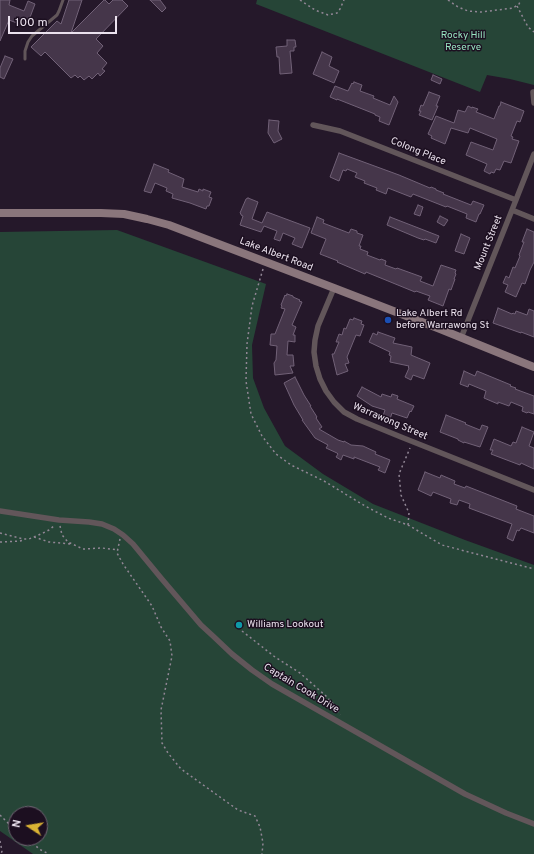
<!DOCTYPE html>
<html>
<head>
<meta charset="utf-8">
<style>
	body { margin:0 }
	#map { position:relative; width:534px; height:854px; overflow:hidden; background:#25182a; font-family:Overpass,sans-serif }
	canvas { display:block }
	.north { position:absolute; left:8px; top:806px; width:40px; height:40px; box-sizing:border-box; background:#1c0f20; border:1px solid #6f6372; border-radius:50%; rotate:282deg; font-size:11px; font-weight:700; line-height:16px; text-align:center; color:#ebe2ee }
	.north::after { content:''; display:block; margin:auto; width:14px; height:18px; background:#dab334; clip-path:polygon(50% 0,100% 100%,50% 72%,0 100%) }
	.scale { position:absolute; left:8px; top:16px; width:109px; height:18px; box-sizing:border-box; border:2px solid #ebe2ee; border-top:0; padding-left:5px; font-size:12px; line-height:14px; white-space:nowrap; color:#ebe2ee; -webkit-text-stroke:3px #1c0f20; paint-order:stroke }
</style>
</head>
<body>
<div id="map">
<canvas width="534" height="854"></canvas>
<div class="north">N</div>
<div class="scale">100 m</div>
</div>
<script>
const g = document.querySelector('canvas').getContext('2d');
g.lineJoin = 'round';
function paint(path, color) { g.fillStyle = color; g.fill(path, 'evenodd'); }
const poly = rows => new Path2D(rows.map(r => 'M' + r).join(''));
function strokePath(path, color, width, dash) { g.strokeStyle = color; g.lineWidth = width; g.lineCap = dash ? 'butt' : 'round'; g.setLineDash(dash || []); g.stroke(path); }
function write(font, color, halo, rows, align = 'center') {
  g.font = font + ' Overpass,sans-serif'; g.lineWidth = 3; g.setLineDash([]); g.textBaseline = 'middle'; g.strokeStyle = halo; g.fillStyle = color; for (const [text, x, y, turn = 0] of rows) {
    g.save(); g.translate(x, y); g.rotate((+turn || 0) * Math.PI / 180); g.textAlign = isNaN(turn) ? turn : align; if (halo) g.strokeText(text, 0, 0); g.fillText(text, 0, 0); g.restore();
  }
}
paint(poly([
	[257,0,534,0,534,85,510,79,487,75,480,92,256,4],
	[117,230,266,284,252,345,253,378,264,408,285,446,323,474,373,504,465,540,534,565,534,854,33,854,0,831,0,232],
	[16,814,40,814,40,838,16,838]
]), '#264537');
const building = poly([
	[0,0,10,0,9,5,24,11,28,1,35,4,29,20,27,19,25,26,9,20,0,41,0,0],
	[69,0,82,0,71,33,104,0,105,0,109,4,113,0,122,0,128,6,96,39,103,46,97,53,107,63,102,69,105,71,100,76,98,73,92,79,89,76,84,80,80,76,78,78,75,75,71,78,45,52,41,56,31,47,57,21,61,24,69,0],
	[150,0,160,0,166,8,162,12,150,0],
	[287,40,295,40,296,47,294,47,294,51,290,51,292,73,280,74,279,57,277,57,276,47,287,46,287,40],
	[322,52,332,57,329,66,339,71,334,83,313,74,322,52],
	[5,56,13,59,4,79,0,77,0,68,5,56],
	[433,75,442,79,440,84,431,80,433,75],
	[354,82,362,85,360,91,374,96,373,98,390,105,394,96,398,102,389,125,379,121,380,117,375,115,375,114,337,99,337,100,330,97,335,86,348,91,352,83,353,84,354,82],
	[429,92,440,96,436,106,438,106,432,120,419,115,421,111,419,111,421,105,423,106,429,92],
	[501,102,524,111,520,122,517,121,511,136,513,137,512,139,519,141,511,163,504,161,500,170,496,169,494,173,491,172,490,174,484,171,487,164,466,155,471,142,493,150,497,139,470,128,468,133,451,128,445,144,431,138,432,136,428,134,436,116,454,123,458,110,465,112,468,106,472,108,472,107,478,109,476,112,494,119,499,106,500,106,501,102],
	[269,120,279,121,278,131,282,139,274,143,268,133,269,120],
	[339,153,399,175,430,188,431,187,436,189,436,190,444,193,443,194,471,205,473,201,484,205,480,214,479,214,476,222,466,218,467,214,447,206,446,207,413,194,411,197,388,188,386,194,376,190,377,188,364,183,365,181,355,177,357,173,347,169,346,171,343,170,339,181,330,177,339,153],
	[154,164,169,170,168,172,184,179,182,187,198,192,199,189,203,191,203,189,211,192,209,197,212,198,209,206,207,206,206,209,190,203,172,198,173,194,166,191,167,188,155,183,151,193,144,191,154,164],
	[248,198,258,202,252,219,262,223,267,212,310,228,302,248,292,244,295,238,283,233,280,241,274,239,277,231,264,226,261,232,240,225,243,216,241,215,241,214,240,213,246,199,248,198],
	[418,205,423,207,420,216,414,214,418,205],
	[440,216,448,220,444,226,437,222,440,216],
	[317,217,324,220,323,223,349,233,351,229,357,231,357,233,363,235,359,246,361,246,360,249,368,252,367,255,380,260,381,259,386,261,385,265,396,269,397,268,422,277,420,281,433,286,441,265,456,270,455,273,456,274,454,279,455,279,451,290,449,289,443,306,428,300,430,296,416,291,415,292,366,272,365,274,337,262,338,261,320,254,326,239,311,233,317,217],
	[390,217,421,229,439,236,436,243,425,239,424,240,418,238,387,225,390,217],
	[527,229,534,232,534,262,530,270,525,284,522,283,516,297,505,292,508,285,503,283,506,276,509,278,513,267,515,268,520,256,519,255,524,242,522,242,527,229],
	[461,234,470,238,464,254,455,251,461,234],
	[287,294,293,296,293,297,300,300,299,301,302,302,292,325,296,327,293,335,295,335,295,342,288,341,287,355,293,355,294,366,290,366,293,373,275,375,274,363,276,360,277,346,270,345,271,334,275,334,285,309,281,308,282,306,281,305,285,295,286,296,287,294],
	[498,308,512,314,513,313,515,314,516,311,527,315,529,309,534,311,534,337,521,332,521,333,493,323,498,308],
	[354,318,362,321,361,324,364,325,360,336,356,335,347,357,349,363,345,364,348,371,337,375,332,354,334,354,339,342,336,342,339,334,342,335,344,328,346,329,350,319,353,320,354,318],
	[378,332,395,338,393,343,412,347,411,355,430,363,424,379,413,375,411,380,405,377,409,368,408,367,409,366,390,362,391,356,389,355,390,352,369,342,373,333,377,335,378,332],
	[464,371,475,376,477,371,511,385,510,386,516,388,515,389,534,396,534,414,528,412,527,413,522,411,523,407,511,402,509,406,498,402,498,404,484,398,486,391,469,384,468,387,460,384,464,371],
	[295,377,304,395,311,406,310,406,317,417,316,418,322,427,319,429,338,440,344,442,344,441,351,445,363,446,376,452,375,454,390,460,385,473,378,470,380,467,354,457,354,459,343,455,341,460,336,457,338,454,337,453,326,448,328,445,315,438,302,420,303,420,294,405,284,383,295,377],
	[362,387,381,397,382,394,391,397,392,394,398,396,397,399,414,406,411,412,410,411,407,418,392,413,390,419,383,416,385,410,372,406,357,396,362,387],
	[446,415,466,423,465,424,480,430,482,425,488,427,480,447,464,442,464,443,458,440,458,439,440,432,446,415],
	[522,427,534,432,529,446,534,448,534,469,521,463,520,465,491,454,493,450,490,450,494,439,511,446,513,442,516,443,522,427],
	[425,472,440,478,441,475,455,481,454,484,465,488,466,486,517,506,516,509,534,516,534,533,521,528,519,531,517,530,513,541,507,538,512,524,469,508,470,504,459,500,457,505,450,503,451,499,433,492,431,496,418,490,425,472]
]);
paint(building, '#45364a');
strokePath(building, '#716177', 1);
strokePath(poly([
	[300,0,315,10,328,15,337,13,340,9,344,0],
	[448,0,458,7,468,11,481,12,513,8,519,4,521,0],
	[517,6,528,27,534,32],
	[263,269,252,306,247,344,246,381,251,414,262,436,276,454,291,465,324,481,365,506,388,518,408,525,442,545,534,569],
	[408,525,409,513,401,495,399,474,410,448],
	[60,526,62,535,68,542,83,549,102,548,118,550],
	[0,533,23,539,29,539,41,534,49,530,54,526],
	[34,537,49,542,71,544],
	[120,539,117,553,123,564,152,606,161,627,170,641,172,656,161,710,162,743,168,753,181,769,238,810,255,816,260,827,263,843,262,854],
	[0,542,20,541,24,540],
	[242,631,275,657,300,673,326,696,336,707,340,715],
	[0,815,8,823,16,827],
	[32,838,34,841,34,844,39,849,49,854],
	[0,841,2,851,1,854]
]), '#918695', 1.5, [2, 3]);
strokePath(poly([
	[25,59,25,51,28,42,32,36,57,15,59,11,63,0]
]), '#62565a', 3);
strokePath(poly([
	[533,92,534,103],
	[313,125,340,131,516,200],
	[512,210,534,219],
	[334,288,318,326,315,340,314,352,316,366,320,379,326,391,334,402,344,412,357,419,401,437,534,490],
	[461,338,512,210,534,154],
	[0,511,59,520,89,522,102,524,114,529,123,535,133,544,161,578,201,625,213,636,232,654,252,670,272,684,465,794,506,813,534,824]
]), '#62565a', 5.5);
strokePath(poly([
	[0,213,101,213,124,214,147,219,169,225,334,288,440,329,534,367]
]), '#8a767c', 8);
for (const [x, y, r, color] of [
	[388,320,4,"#1a4fb4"],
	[239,625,4,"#0f9aa8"]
]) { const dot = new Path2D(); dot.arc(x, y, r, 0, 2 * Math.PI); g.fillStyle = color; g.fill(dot); strokePath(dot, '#1c0f20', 1.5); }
write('10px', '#96e4c0', '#1c0f20', [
	["Rocky Hill",463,36],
	["Reserve",463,48]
]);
write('10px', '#ebe2ee', '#1c0f20', [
	["Colong Place",418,152,22],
	["Mount Street",489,243,-68],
	["Lake Albert Road",276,255,21],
	["Warrawong Street",390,422,23],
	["Captain Cook Drive",301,689,31]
]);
write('10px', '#ebe2ee', '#1c0f20', [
	["Lake Albert Rd",396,314],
	["before Warrawong St",396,326],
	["Williams Lookout",247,625]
], 'left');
</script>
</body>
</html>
